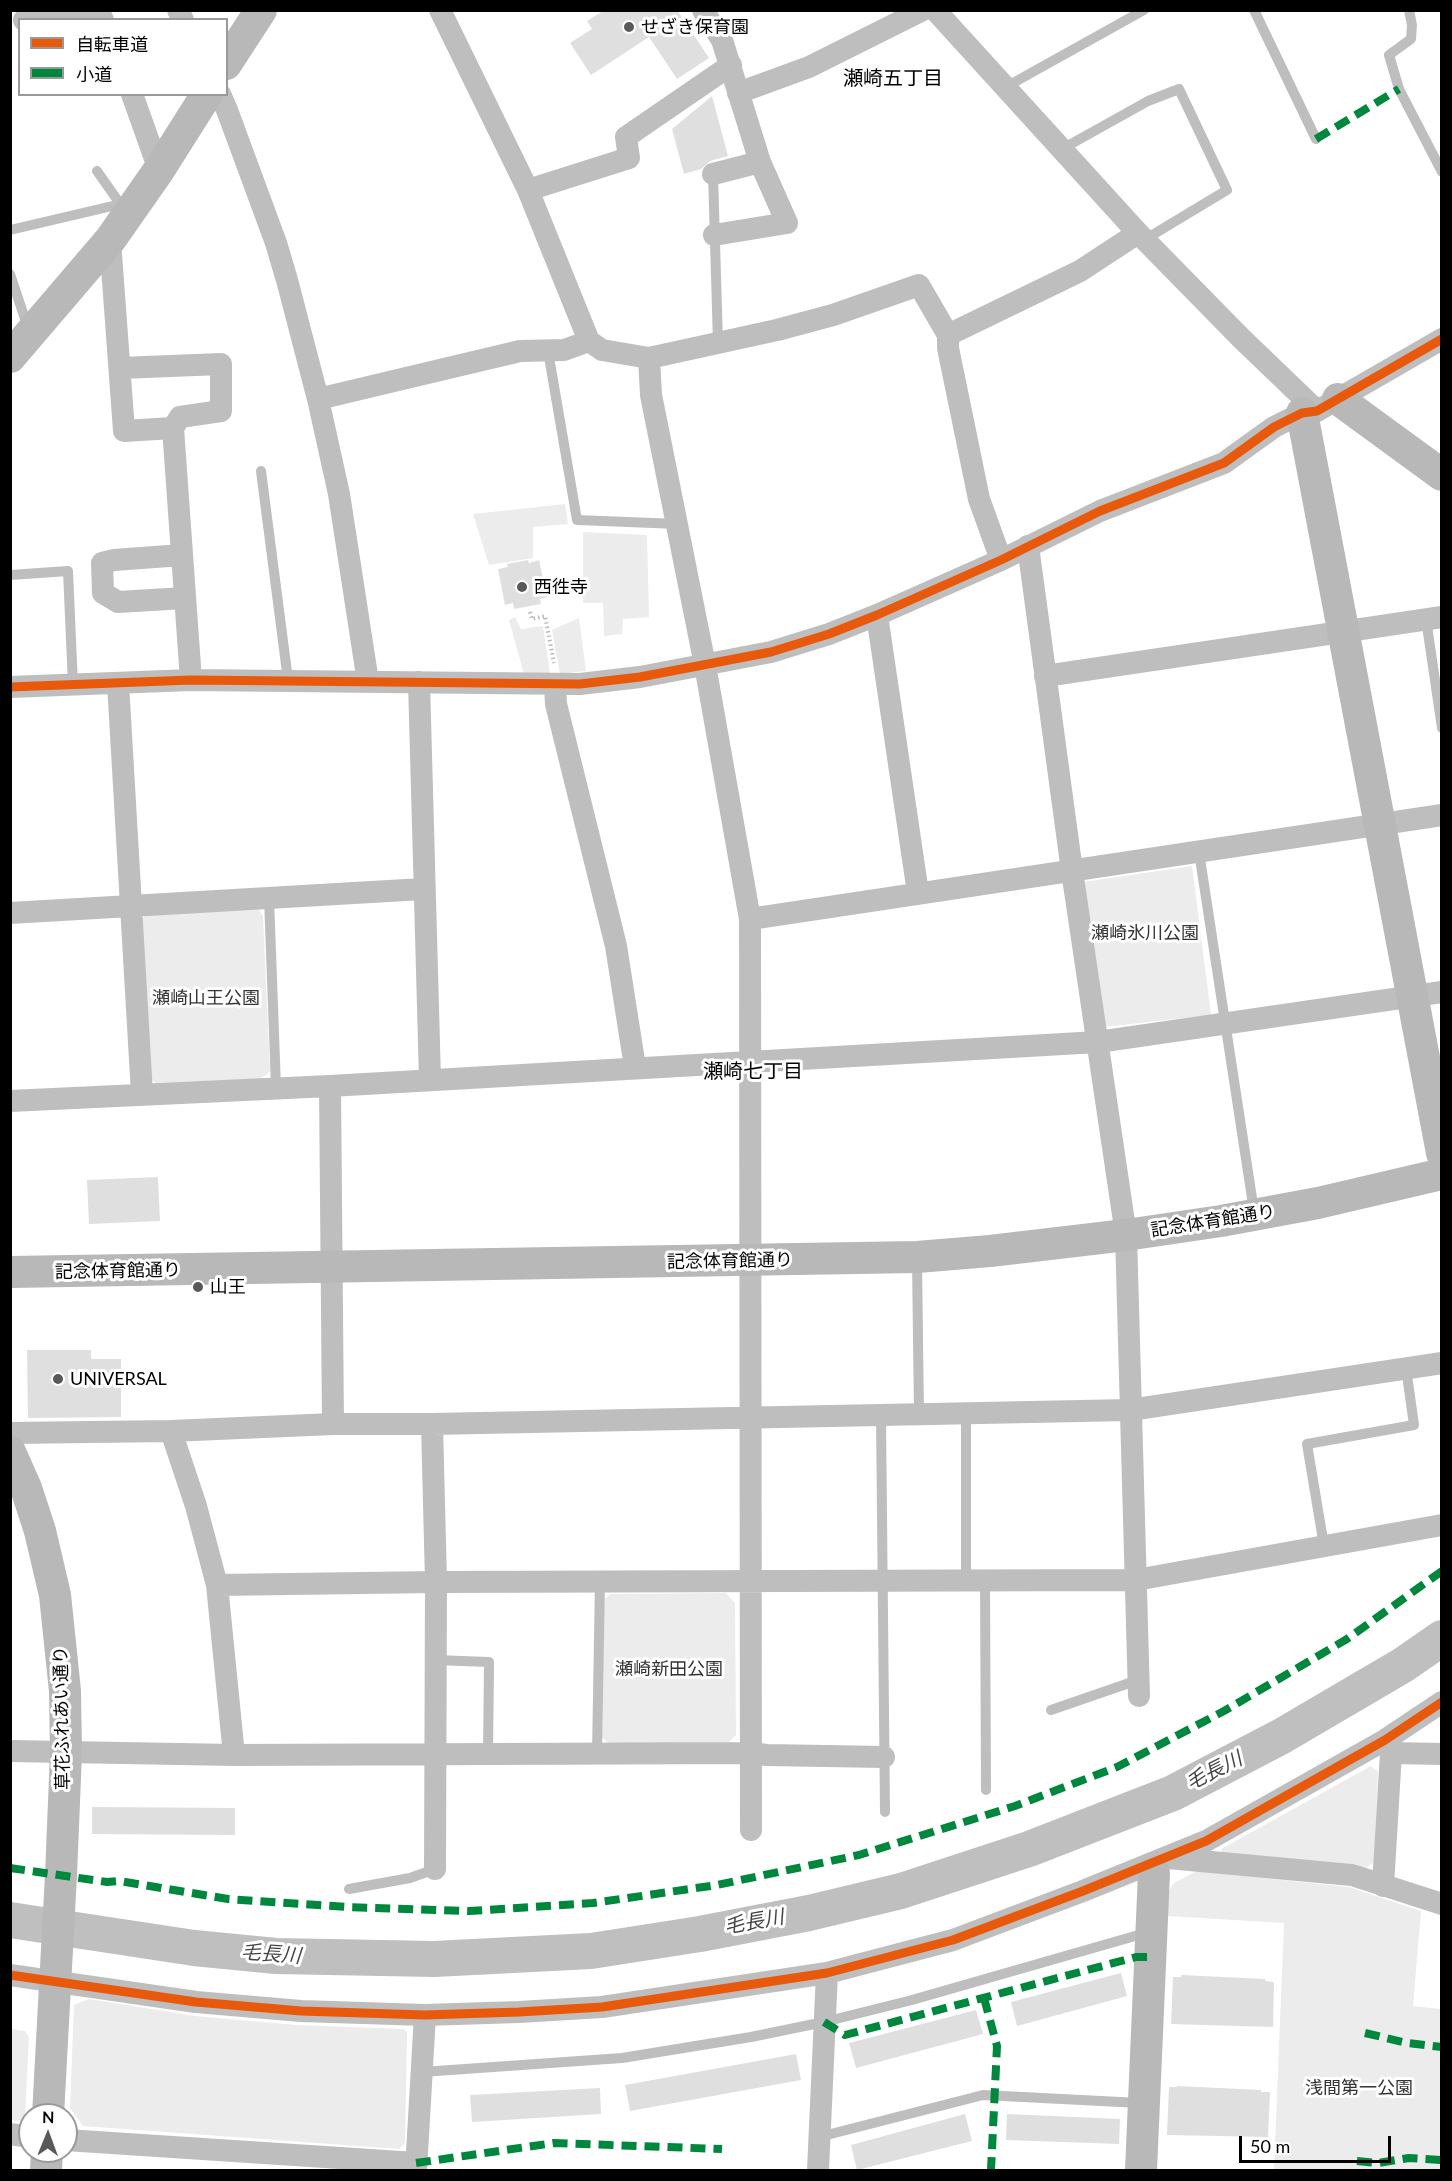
<!DOCTYPE html>
<html>
<head>
<meta charset="utf-8">
<style>
	body { margin:0 }
	#map { position:relative; width:1452px; height:2181px; overflow:hidden; background:#fff; font-family:Lato,"Noto Sans JP",sans-serif }
	canvas { display:block }
	.frame { position:absolute; inset:0; border:12px solid #000; pointer-events:none }
	.legend { position:absolute; left:18px; top:18px; width:210px; height:78px; box-sizing:border-box; background:#fff; border:2px solid #999; margin:0; padding:8px 10px; list-style:none; font-size:18px; color:#000 }
	.legend li { display:flex; align-items:center; gap:12px; height:30px }
	.legend b { width:30px; border:2px solid #999 }
	.north { position:absolute; left:18px; top:2103px; width:60px; height:60px; box-sizing:border-box; background:#fff; border:2px solid #999; border-radius:50%; rotate:1deg; font-size:16px; font-weight:700; line-height:24px; text-align:center; color:#000 }
	.north::after { content:''; display:block; margin:auto; width:21px; height:27px; background:#595959; clip-path:polygon(50% 0,100% 100%,50% 72%,0 100%) }
	.scale { position:absolute; left:1239px; top:2136px; width:152px; height:27px; box-sizing:border-box; border:3px solid #000; border-top:0; padding-left:8px; font-size:18px; line-height:21px; white-space:nowrap; color:#000; -webkit-text-stroke:4px #fff; paint-order:stroke }
</style>
</head>
<body>
<div id="map">
<canvas width="1452" height="2181"></canvas>
<div class="frame"></div>
<ul class="legend">
<li><b style="height:8px;background:#e8590c"></b>自転車道</li>
<li><b style="height:8px;background:#00873e"></b>小道</li>
</ul>
<div class="north">N</div>
<div class="scale">50 m</div>
</div>
<script>
const g = document.querySelector('canvas').getContext('2d');
g.lineJoin = 'round';
function paint(path, color) { g.fillStyle = color; g.fill(path, 'evenodd'); }
const poly = rows => new Path2D(rows.map(r => 'M' + r).join(''));
function strokePath(path, color, width, dash) { g.strokeStyle = color; g.lineWidth = width; g.lineCap = dash ? 'butt' : 'round'; g.setLineDash(dash || []); g.stroke(path); }
function write(font, color, halo, rows, align = 'center') {
  g.font = font + ' Lato,"Noto Sans JP",sans-serif'; g.lineWidth = 6; g.setLineDash([]); g.textBaseline = 'middle'; g.strokeStyle = halo; g.fillStyle = color; for (const [text, x, y, turn = 0] of rows) {
    g.save(); g.translate(x, y); g.rotate((+turn || 0) * Math.PI / 180); g.textAlign = isNaN(turn) ? turn : align; if (halo) g.strokeText(text, 0, 0); g.fillText(text, 0, 0); g.restore();
  }
}
paint(poly([
	[565,504,568,524,533,527,533,558,489,565,473,514],
	[583,532,647,535,649,617,623,619,622,634,604,636,603,603,583,603],
	[515,617,521,629,543,626,550,674,524,674,509,620],
	[579,618,586,671,560,674,552,630],
	[1192,866,1211,1015,1104,1027,1083,882],
	[259,910,263,916,270,1072,260,1079,156,1083,150,1078,140,923,147,913],
	[726,1593,735,1603,736,1735,728,1743,609,1743,601,1737,604,1600,610,1594],
	[1371,1766,1378,1772,1374,1862,1366,1868,1355,1864,1222,1853,1221,1849],
	[1197,1871,1349,1887,1421,1911,1413,2006,1441,2009,1441,2170,1274,2170,1284,1923,1168,1916,1168,1892,1174,1883],
	[89,1999,195,2016,297,2025,404,2029,407,2032,405,2143,399,2149,83,2126,70,2108,74,2005],
	[11,2029,25,2031,29,2037,25,2118,19,2121,11,2120]
]), '#ececec');
strokePath(poly([
	[10,1920,194,1948,276,1956,434,1959,591,1951,700,1934,809,1913,901,1891,1029,1849,1173,1793,1282,1736,1403,1665,1442,1638]
]), '#bfbfbf', 36);
paint(poly([
	[677,10,709,58,677,79,649,37,591,75,570,43,592,29,587,21,603,11],
	[712,96,728,156,710,161,701,169,684,174,672,129],
	[528,560,529,563,539,560,547,597,540,599,541,604,514,609,513,603,505,605,498,569,508,567,507,564],
	[158,1177,160,1221,89,1224,87,1180],
	[27,1350,91,1350,91,1359,121,1359,121,1417,28,1418],
	[92,1807,235,1808,235,1835,92,1834],
	[1121,1973,1127,1996,1017,2026,1011,2002],
	[1181,1975,1265,1979,1265,1981,1274,1982,1273,2027,1171,2024,1173,1977,1181,1977],
	[976,2010,983,2034,856,2068,849,2043],
	[796,2054,801,2080,630,2111,625,2085],
	[1177,2086,1261,2090,1261,2092,1270,2092,1268,2137,1167,2135,1169,2087,1177,2087],
	[600,2088,601,2114,472,2122,470,2095],
	[965,2114,972,2141,857,2170,851,2145],
	[1007,2114,1120,2119,1119,2144,1006,2140]
]), '#dfdfdf');
strokePath(poly([
	[530,612,532,619,545,616,554,663]
]), '#b9b9b9', 4, [1.5, 3]);
strokePath(poly([
	[1254,10,1316,139],
	[1409,10,1412,25,1411,39,1389,55,1399,89,1442,172],
	[1004,88,1144,10],
	[1062,149,1148,101,1179,89,1227,190,1144,240],
	[97,171,123,208],
	[713,174,718,343],
	[10,230,121,204],
	[10,274,25,319,33,325],
	[548,351,577,520,678,524],
	[261,471,288,680],
	[10,575,68,571,73,685],
	[1426,619,1442,728],
	[1199,852,1254,1211],
	[269,898,276,1087],
	[917,1260,919,1415],
	[966,1415,966,1580],
	[881,1416,885,1812],
	[1324,1546,1307,1444,1414,1425,1406,1368],
	[985,1580,986,1790],
	[435,1660,489,1662,488,1754],
	[1051,1710,1138,1680],
	[597,1753,600,1581],
	[349,1889,410,1878,435,1869],
	[422,2072,622,2058,751,2037,824,2022,912,2000,1149,1932],
	[819,2137,983,2095,1140,2103]
]), '#bebebe', 10);
strokePath(poly([
	[98,10,103,20],
	[178,10,183,20],
	[440,10,528,190,589,341,602,350,649,358,777,330,833,315,919,285,948,335,948,348,979,499,1001,560],
	[703,10,722,40,760,162,713,174],
	[935,10,1138,233,1241,338,1317,411],
	[24,20,84,10],
	[738,93,809,67,923,10],
	[132,94,159,170],
	[220,94,227,110,276,243,287,280,318,399,339,494,368,682],
	[528,190,629,158,626,137,731,65],
	[714,235,787,223,760,162],
	[110,240,124,431,173,428,191,680],
	[948,335,1080,271,1138,233],
	[649,358,651,395,705,665,750,919,751,1830],
	[120,368,221,364,221,411,180,417,173,428],
	[318,399,520,351,564,350,589,341],
	[1028,546,1072,871,1126,1235,1139,1696],
	[182,555,114,560,102,563,103,593,118,602,185,598],
	[877,615,918,893],
	[1045,676,1442,617],
	[419,682,430,1079],
	[118,683,142,1094],
	[555,685,556,704,616,946,635,1067],
	[10,687,191,680,580,684,640,677,771,652,829,634,877,615,1001,560,1100,511,1224,463,1274,427,1302,413,1317,411,1442,339],
	[10,913,423,889],
	[750,919,1442,815],
	[330,1086,333,1424],
	[10,1101,330,1086,1098,1042,1442,992],
	[432,1424,436,1582,435,1869],
	[171,1431,196,1506,217,1585,234,1755],
	[10,1433,171,1431,333,1424,432,1424,1130,1410,1442,1363],
	[217,1585,436,1582,1136,1580,1442,1525],
	[1385,1742,1391,1753,1442,1754],
	[10,1751,234,1755,750,1753,767,1755,884,1757],
	[1168,1858,1352,1875,1442,1904],
	[1383,1886,1391,1753],
	[10,1975,196,2002,301,2011,425,2015,519,2012,602,2007,827,1973,953,1940,1083,1891,1206,1841,1385,1740,1442,1702],
	[10,2134,30,2137],
	[66,2140,416,2163],
	[416,2170,425,2015],
	[818,2170,827,1973]
]), '#bebebe', 22);
strokePath(poly([
	[226,64,261,10],
	[10,357,110,240,159,170,207,94],
	[1338,399,1442,475],
	[1302,413,1442,1153],
	[10,1272,917,1257,990,1251,1126,1235,1221,1221,1318,1203,1442,1174],
	[10,1452,26,1488,40,1531,55,1595,65,1691,66,1753,61,1875,48,2115],
	[46,2170,47,2151],
	[1141,2170,1154,1873]
]), '#b8b8b8', 32);
strokePath(poly([
	[1316,139,1399,89],
	[10,1868,107,1882,119,1881,228,1899,347,1907,469,1911,593,1903,717,1885,859,1855,1015,1806,1117,1767,1224,1711,1347,1639,1442,1571],
	[984,1998,997,2046,991,2170],
	[824,2022,845,2035,1136,1957,1151,1957],
	[1365,2033,1407,2043,1442,2047],
	[1357,2161,1378,2163,1409,2158,1442,2160],
	[416,2163,554,2143,722,2149]
]), '#00873e', 8, [15, 8]);
strokePath(poly([
	[10,687,191,680,580,684,640,677,771,652,829,634,877,615,1001,560,1100,511,1224,463,1274,427,1302,413,1317,411,1442,339],
	[10,1975,196,2002,301,2011,425,2015,519,2012,602,2007,827,1973,953,1940,1083,1891,1206,1841,1385,1740,1442,1702]
]), '#e8590c', 9);
for (const [x, y, r, color] of [
	[629,27,6,"#595959"],
	[522,587,6,"#595959"],
	[198,1287,6,"#595959"],
	[58,1379,6,"#595959"]
]) { const dot = new Path2D(); dot.arc(x, y, r, 0, 2 * Math.PI); g.fillStyle = color; g.fill(dot); strokePath(dot, '#fff', 2); }
write('18px', '#000', '#fff', [
	["せざき保育園",641,27],
	["西徃寺",534,587],
	["山王",210,1287],
	["UNIVERSAL",70,1379]
], 'left');
write('18px', '#333', '#fff', [
	["瀬崎氷川公園",1145,933],
	["瀬崎山王公園",206,998],
	["瀬崎新田公園",669,1669],
	["浅間第一公園",1359,2088]
]);
write('18px', '#000', '#fff', [
	["記念体育館通り",1213,1221,-9],
	["記念体育館通り",730,1261,-1],
	["記念体育館通り",118,1271,-1],
	["草花ふれあい通り",62,1718,-91]
]);
write('20px', '#000', '#fff', [
	["瀬崎五丁目",893,79],
	["瀬崎七丁目",753,1072]
]);
write('italic 20px', '#444', '#fff', [
	["毛長川",1214,1771,-27],
	["毛長川",754,1922,-10],
	["毛長川",271,1954,4]
]);
</script>
</body>
</html>
